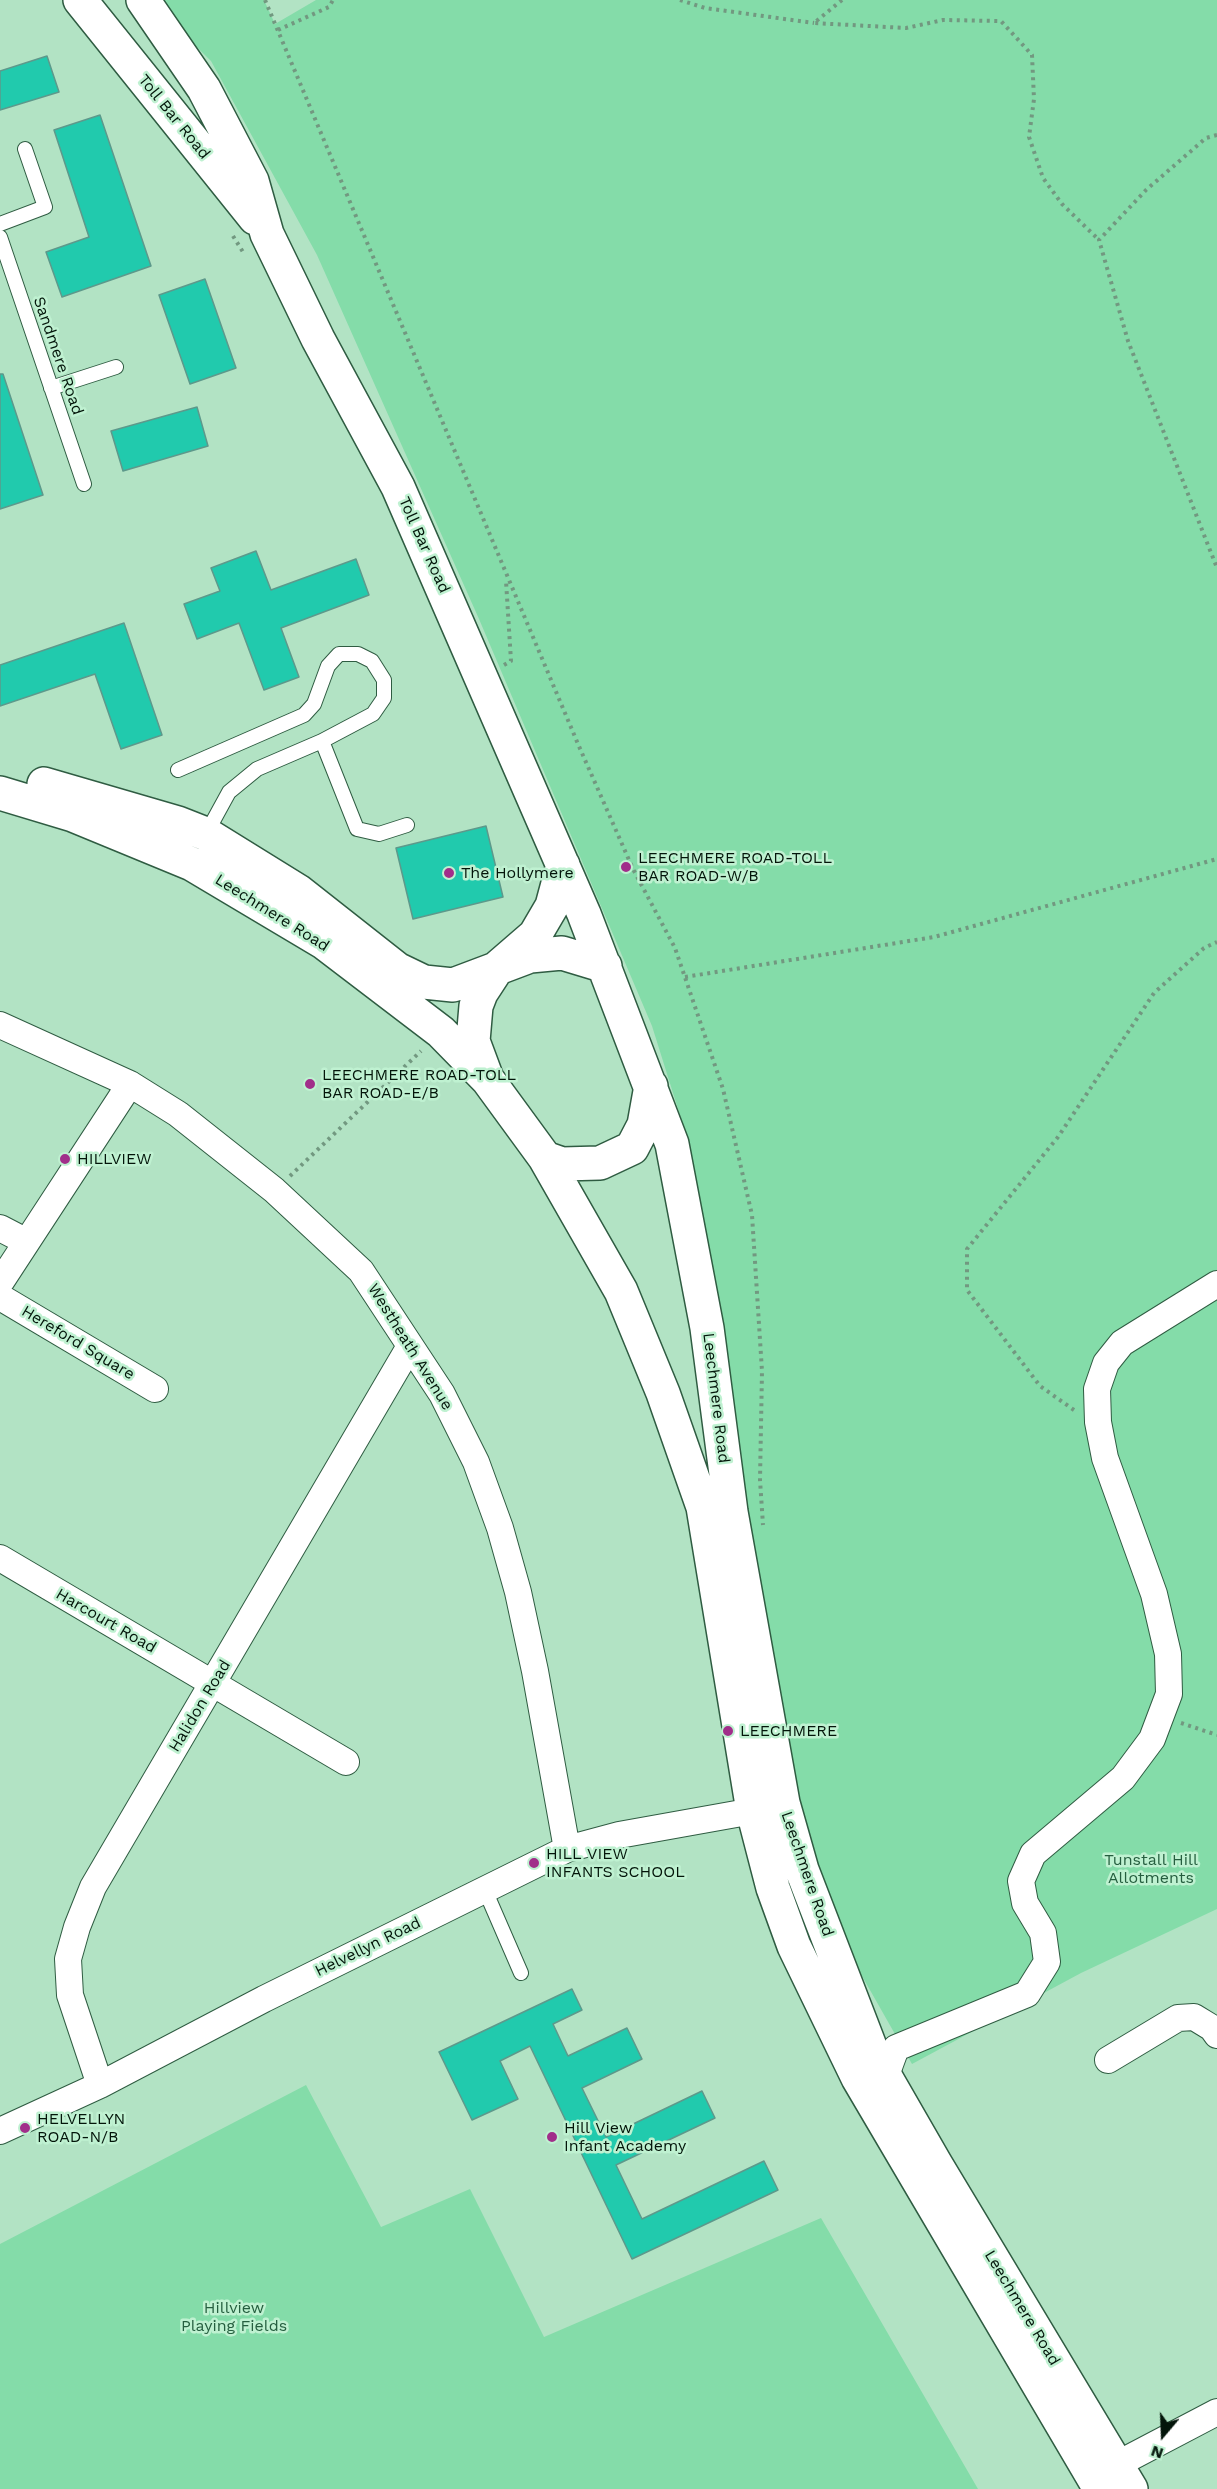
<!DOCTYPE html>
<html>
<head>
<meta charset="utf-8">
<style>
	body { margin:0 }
	#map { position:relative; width:1217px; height:2489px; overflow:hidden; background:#b2e3c4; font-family:"Work Sans",sans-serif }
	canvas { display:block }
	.north { position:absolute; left:1133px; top:2405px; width:60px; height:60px; -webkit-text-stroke:4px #bff1d1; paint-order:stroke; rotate:199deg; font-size:16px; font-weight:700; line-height:24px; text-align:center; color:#03150a }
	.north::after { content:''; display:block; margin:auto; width:21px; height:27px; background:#03150a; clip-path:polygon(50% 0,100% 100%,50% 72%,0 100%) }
</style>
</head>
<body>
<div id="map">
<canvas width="1217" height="2489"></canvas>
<div class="north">N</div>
</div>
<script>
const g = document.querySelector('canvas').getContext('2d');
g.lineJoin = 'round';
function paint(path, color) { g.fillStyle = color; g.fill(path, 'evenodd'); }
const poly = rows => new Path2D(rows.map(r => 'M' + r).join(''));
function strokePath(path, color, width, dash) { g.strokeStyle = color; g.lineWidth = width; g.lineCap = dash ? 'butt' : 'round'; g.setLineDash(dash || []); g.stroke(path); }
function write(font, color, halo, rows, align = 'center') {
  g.font = font + ' "Work Sans",sans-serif'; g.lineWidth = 5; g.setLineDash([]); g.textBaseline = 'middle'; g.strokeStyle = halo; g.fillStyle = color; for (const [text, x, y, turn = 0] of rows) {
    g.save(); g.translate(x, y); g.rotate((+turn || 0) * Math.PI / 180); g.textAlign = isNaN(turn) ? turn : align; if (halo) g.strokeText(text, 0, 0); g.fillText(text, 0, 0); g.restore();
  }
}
paint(poly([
	[149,0,264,0,275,24,316,0,1217,0,1217,1909,1081,1973,912,2064,837,1932,796,1813,689,1144,652,1026,479,619,317,255,211,61],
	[306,2085,381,2227,470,2189,544,2337,821,2218,978,2489,0,2489,0,2244]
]), '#84dca9');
const building = poly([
	[47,56,59,92,0,110,0,71,47,56],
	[100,115,151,266,62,297,46,252,89,237,54,130,100,115],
	[205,279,236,368,190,384,159,295,205,279],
	[0,374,3,374,43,495,0,509,0,374],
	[197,407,208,446,123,471,111,431,197,407],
	[256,551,271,590,356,559,369,595,281,628,299,677,264,690,239,623,197,639,184,604,220,591,211,568,256,551],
	[124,623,162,735,121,749,95,674,0,706,0,665,124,623],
	[486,826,503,897,413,919,396,848,486,826],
	[572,1989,582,2010,553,2024,568,2056,627,2028,642,2059,582,2088,606,2137,702,2091,715,2118,616,2165,642,2219,764,2161,778,2190,632,2259,530,2046,500,2061,518,2099,472,2120,439,2052,572,1989]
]);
paint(building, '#21caad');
strokePath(building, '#5d998b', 1.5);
const lane = poly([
	[0,224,45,207,25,149],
	[0,237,84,484],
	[51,388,116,367],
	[322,741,357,829,379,834,407,825],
	[178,770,304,715,314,704,328,666,339,654,358,654,372,661,384,680,384,698,373,714,322,741,257,769,229,792,206,834],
	[485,1890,521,1973]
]);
const street = poly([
	[0,1025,130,1084,178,1114,274,1190,361,1271,442,1394,476,1462,500,1528,518,1592,535,1671,567,1849],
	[0,1228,25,1241],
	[0,1283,130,1084],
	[0,1297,155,1389],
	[0,1558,346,1762],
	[1108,2060,1178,2018,1194,2017,1212,2028,1217,2035],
	[885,2078,896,2048,1027,1994,1047,1962,1043,1933,1025,1903,1021,1881,1033,1854,1123,1778,1152,1739,1169,1694,1168,1654,1154,1594,1105,1458,1098,1422,1097,1389,1106,1363,1122,1343,1217,1284],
	[100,2085,70,1995,68,1959,77,1927,93,1887,410,1346],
	[0,2131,100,2085,264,1999,567,1849,619,1835,753,1811],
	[1116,2465,1217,2412]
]);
const secondary = poly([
	[80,0,255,218],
	[143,0,204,89,252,181,267,234,318,339,398,487,584,914,672,1144,707,1328,731,1512,783,1803,802,1870,874,2057,935,2163,1131,2489],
	[44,784,178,823,206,834,298,891,397,969,424,982,453,985,530,956,562,953,605,966],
	[0,793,73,815,192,864,323,942,441,1032,488,1080,545,1158,621,1291,663,1393,703,1507,753,1811,773,1888,794,1946,858,2078,1100,2489],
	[486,1076,473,1041,476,1006,481,993,498,967,535,935,552,906,563,865],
	[545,1158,562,1164,600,1163,632,1148,644,1125,651,1086]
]);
strokePath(lane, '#2f5c42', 16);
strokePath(street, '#2f5c42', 28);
strokePath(secondary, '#2f5c42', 36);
strokePath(poly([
	[265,0,578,744,633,869,675,948,723,1089,752,1215,762,1371,760,1480,763,1525],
	[680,0,705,8,814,23],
	[842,0,814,23,906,28,943,20,1001,21,1032,55,1034,99,1029,137,1043,178,1062,204,1099,240],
	[278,30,329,7,333,0],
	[1217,135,1206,138,1146,190,1099,240,1128,341,1217,568],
	[233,236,243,252],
	[504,665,511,661,506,581],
	[685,977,934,937,1217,859],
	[290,1176,421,1051],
	[1074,1410,1040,1386,967,1290,967,1249,1058,1137,1154,993,1204,948,1217,942],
	[1181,1723,1217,1735]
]), '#729880', 4, [3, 4.5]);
strokePath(lane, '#fff', 14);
strokePath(street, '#fff', 26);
strokePath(secondary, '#fff', 33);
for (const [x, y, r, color] of [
	[626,867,6,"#a12e8a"],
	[449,873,6,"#a12e8a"],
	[310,1084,6,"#a12e8a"],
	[65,1159,6,"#a12e8a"],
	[728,1731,6,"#a12e8a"],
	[534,1863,6,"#a12e8a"],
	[25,2128,6,"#a12e8a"],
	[552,2137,6,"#a12e8a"]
]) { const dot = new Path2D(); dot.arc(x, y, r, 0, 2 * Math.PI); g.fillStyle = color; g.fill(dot); strokePath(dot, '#bff1d1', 2); }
write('16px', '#03150a', '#bff1d1', [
	["Toll Bar Road",174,117,51],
	["Sandmere Road",58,356,71],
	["Toll Bar Road",424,545,66],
	["Leechmere Road",272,913,32],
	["Hereford Square",78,1343,31],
	["Westheath Avenue",410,1347,58],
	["Leechmere Road",716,1398,83],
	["Harcourt Road",106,1621,30],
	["Halidon Road",200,1706,-59],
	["Leechmere Road",807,1874,71],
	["Helvellyn Road",368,1947,-26],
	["Leechmere Road",1022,2308,59]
]);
write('16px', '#03150a', '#bff1d1', [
	["LEECHMERE ROAD-TOLL",638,858],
	["BAR ROAD-W/B",638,876],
	["The Hollymere",461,873],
	["LEECHMERE ROAD-TOLL",322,1075],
	["BAR ROAD-E/B",322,1093],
	["HILLVIEW",77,1159],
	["LEECHMERE",740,1731],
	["HILL VIEW",546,1854],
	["INFANTS SCHOOL",546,1872],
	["HELVELLYN",37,2119],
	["ROAD-N/B",37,2137],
	["Hill View",564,2128],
	["Infant Academy",564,2146]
], 'left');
write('16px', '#255e3f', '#bff1d1', [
	["Tunstall Hill",1151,1860],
	["Allotments",1151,1878],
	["Hillview",234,2308],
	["Playing Fields",234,2326]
]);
</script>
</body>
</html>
